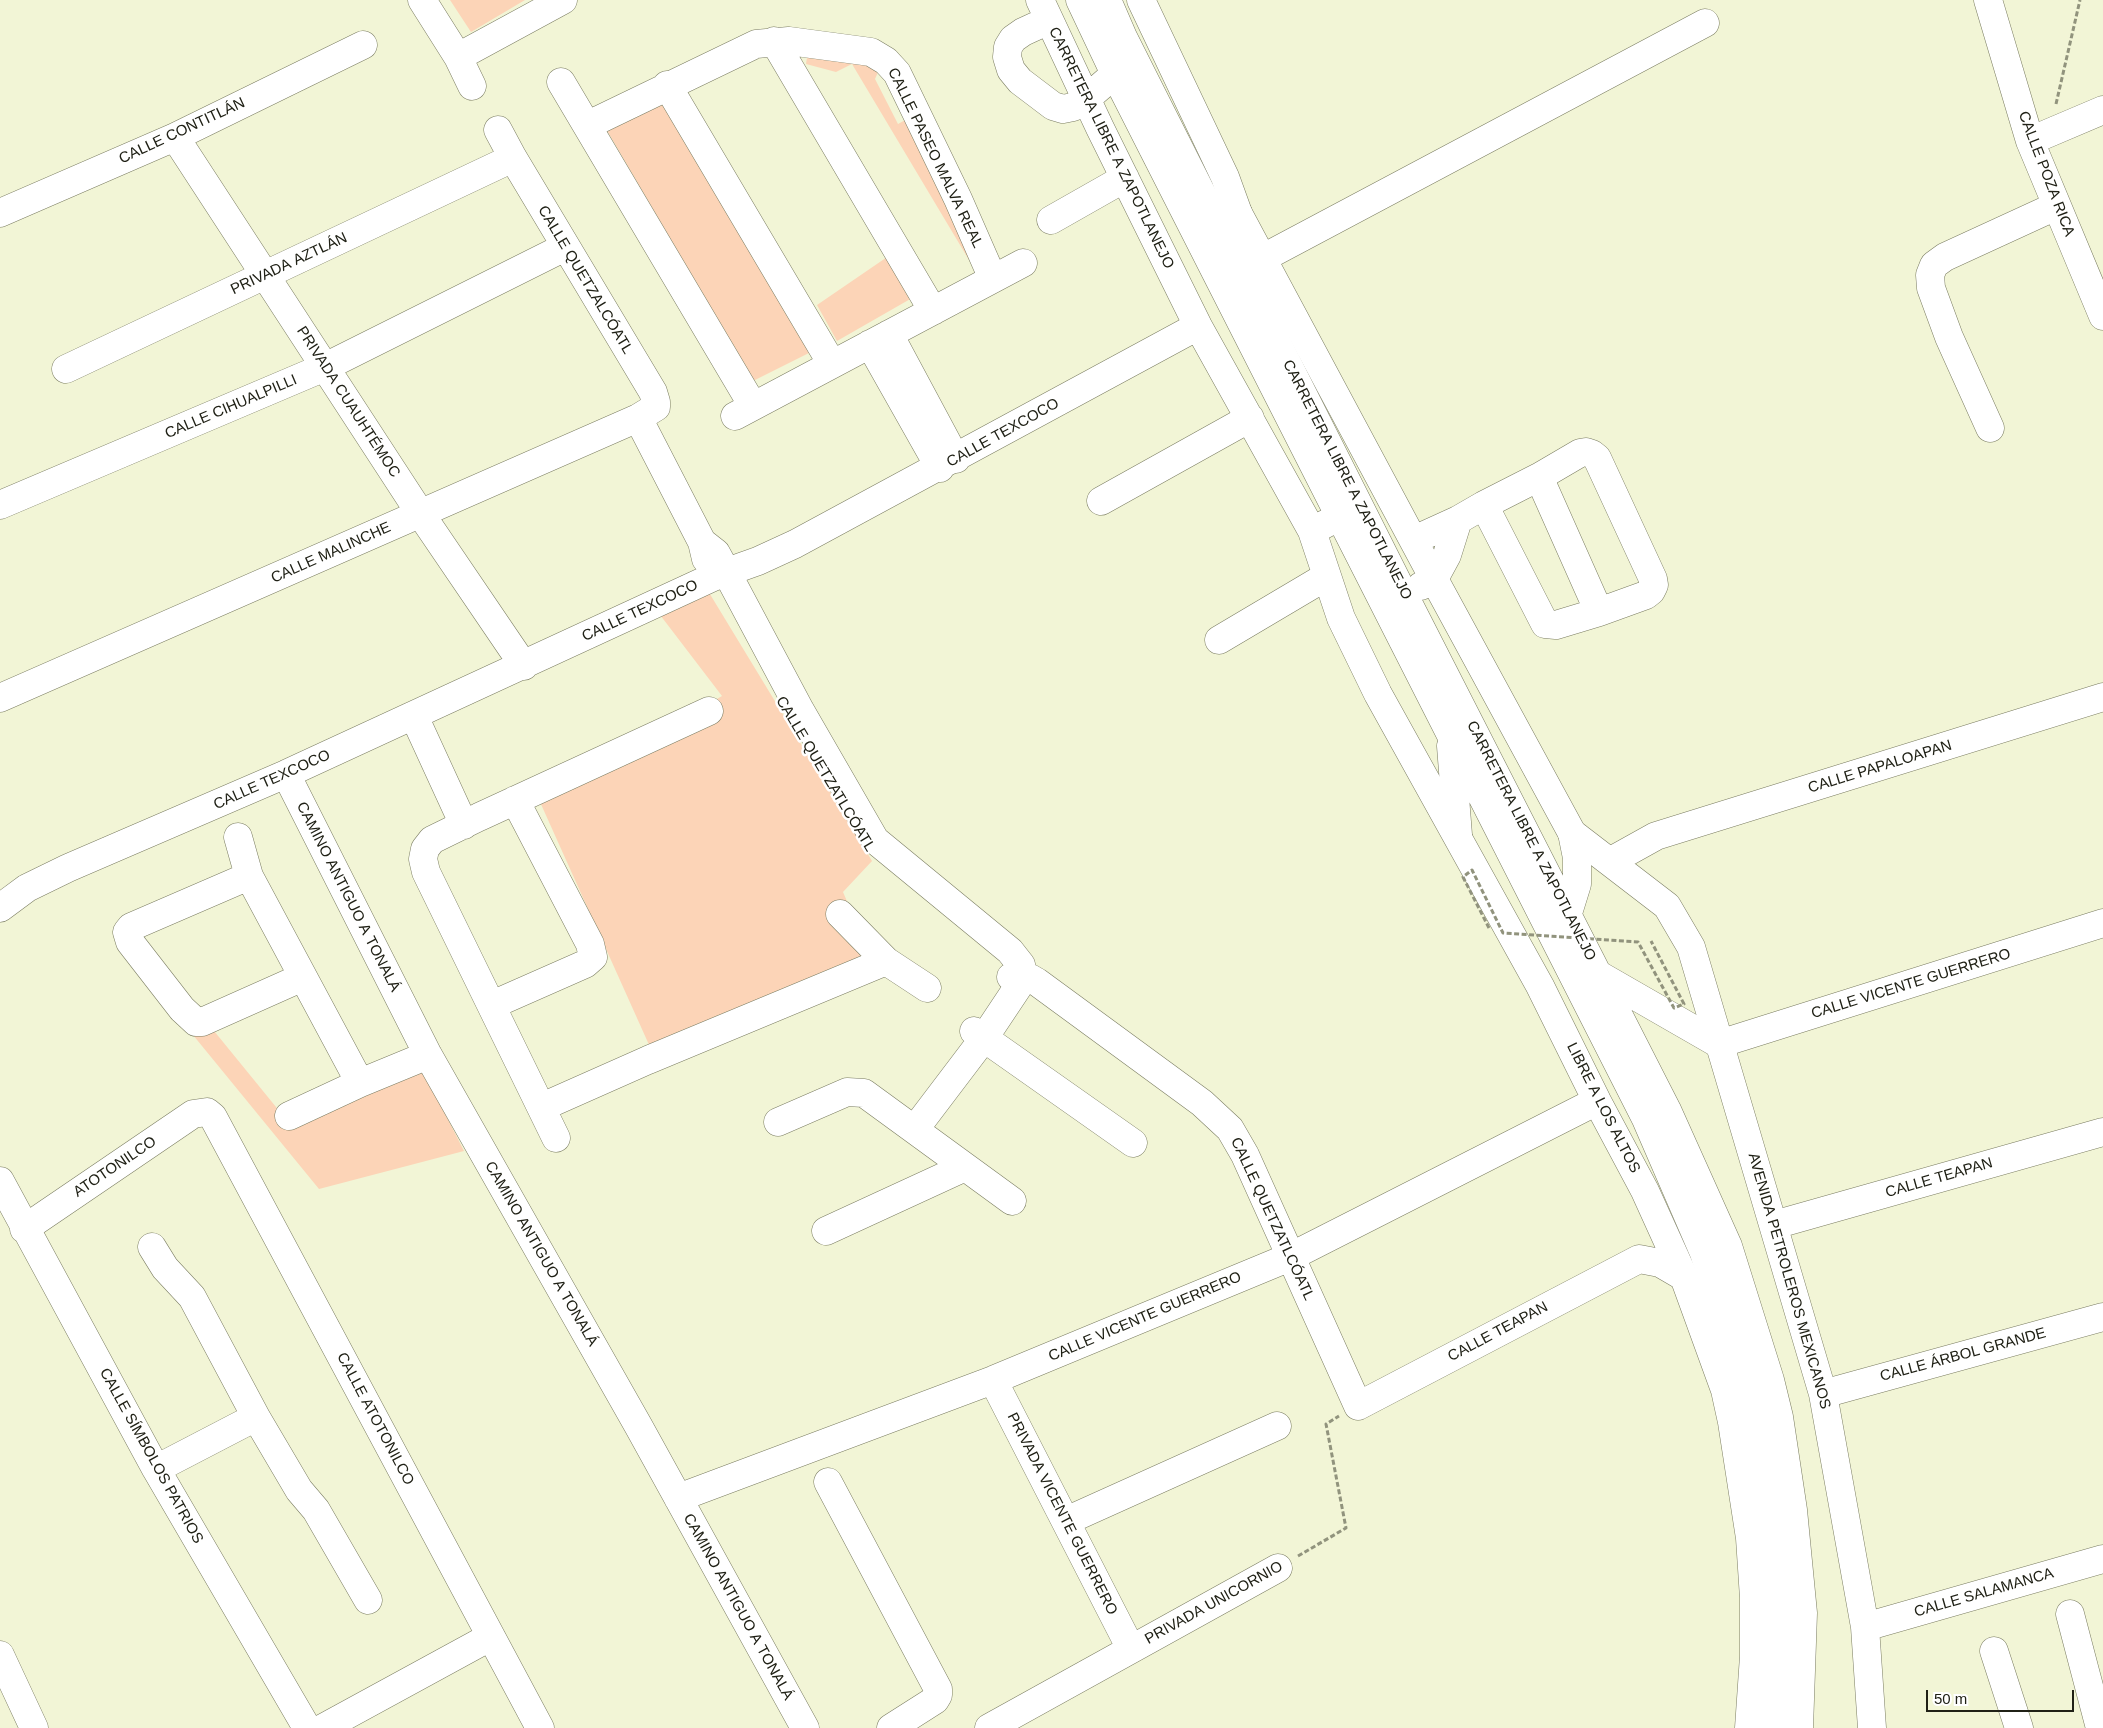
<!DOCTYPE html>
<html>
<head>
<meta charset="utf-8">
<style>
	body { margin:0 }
	#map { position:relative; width:2103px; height:1728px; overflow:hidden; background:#f2f5d6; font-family:Helvetica,sans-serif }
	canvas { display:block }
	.scale { position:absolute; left:1926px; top:1690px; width:148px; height:22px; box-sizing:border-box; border:2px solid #202116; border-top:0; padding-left:6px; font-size:15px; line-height:18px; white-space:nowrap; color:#202116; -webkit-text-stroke:4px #fff; paint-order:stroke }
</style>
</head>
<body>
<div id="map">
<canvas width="2103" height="1728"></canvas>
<div class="scale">50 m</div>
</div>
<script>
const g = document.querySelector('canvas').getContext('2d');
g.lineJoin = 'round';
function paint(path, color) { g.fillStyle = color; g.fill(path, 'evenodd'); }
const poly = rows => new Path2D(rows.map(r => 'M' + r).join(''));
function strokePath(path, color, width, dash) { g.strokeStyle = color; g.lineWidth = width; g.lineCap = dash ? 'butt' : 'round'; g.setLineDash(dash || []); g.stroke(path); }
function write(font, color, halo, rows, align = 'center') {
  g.font = font + ' Helvetica,sans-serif'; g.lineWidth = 5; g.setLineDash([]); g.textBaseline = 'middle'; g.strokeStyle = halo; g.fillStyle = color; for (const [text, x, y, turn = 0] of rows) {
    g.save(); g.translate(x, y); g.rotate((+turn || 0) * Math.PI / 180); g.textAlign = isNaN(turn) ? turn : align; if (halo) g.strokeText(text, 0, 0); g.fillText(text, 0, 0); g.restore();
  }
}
paint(poly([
	[450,0,525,0,471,32],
	[808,51,882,63,875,79,898,124,909,118,972,265,852,64,836,72,806,64],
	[667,90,815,350,753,381,602,122],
	[893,253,919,294,837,341,817,305],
	[705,586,872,861,843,892,869,953,650,1047,540,802,722,696,654,607],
	[210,1026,285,1118,422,1068,464,1151,319,1189,193,1035]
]), '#fcd4b7');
const minor = poly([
	[422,0,458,57,472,86],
	[1040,0,1100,128,1198,326,1312,531,1329,522],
	[1141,0,1225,177,1238,213,1434,579,1572,833,1667,906,1691,947,1823,1394,1865,1627,1872,1728],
	[1988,0,2030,141,2103,316],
	[1049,20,1023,32,1013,39,1008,47,1007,57,1011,70,1020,81,1053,106,1063,109,1073,107,1086,99,1115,74],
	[774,41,933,311],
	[458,57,563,0],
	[561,82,753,406],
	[667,85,832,364],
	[588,125,756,44,789,41,871,52,886,61,897,73,958,199,993,279],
	[175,137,420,513,524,666],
	[2030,141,2103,110],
	[0,213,175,137,363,45],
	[1051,220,1125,178],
	[1263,258,1705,23],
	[889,334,956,459],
	[870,344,940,468],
	[66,369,513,158],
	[735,416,1023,263],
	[638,418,702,542,706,559],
	[1990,428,1949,337,1931,288,1930,275,1934,265,1945,257,2056,206],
	[1539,477,1599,612],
	[1101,501,1250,418],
	[0,505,325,367,565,247],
	[1312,531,1341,618,1378,694,1540,986,1597,1101,1645,1191,1684,1277,1725,1390,1732,1422,1750,1538,1754,1598,1754,1656,1749,1728],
	[1414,540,1458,520,1484,505,1539,477,1580,453,1586,452,1592,454,1597,458,1653,579,1654,585,1651,591,1646,595,1599,612,1556,625,1545,624,1484,505],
	[702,542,716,553,727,573,800,710,875,840,1010,951,1021,965,1024,978,984,1038,915,1129],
	[1421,586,1434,579,1447,555,1458,520],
	[1219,640,1327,576],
	[0,698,638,418,656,407,656,402,653,392,513,158,498,130],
	[414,716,464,825],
	[286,774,428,1055,639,1427,805,1728],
	[238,837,249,876,360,1083],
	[1611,861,1656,836,2103,697],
	[249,876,131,927,127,932,130,942,182,1009,196,1022,202,1022,303,977],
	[0,908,27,888,68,868,286,774,713,577,758,561,795,544,1198,326],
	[840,914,886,961,927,988],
	[1011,977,1030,978,1037,982,1202,1103,1230,1129,1245,1155,1358,1406,1639,1259,1660,1263,1684,1277],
	[492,1005,585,964,593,957,590,944,515,800],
	[974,1031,1133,1143],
	[1719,1044,2103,923],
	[542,1107,648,1060,886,961],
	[289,1116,360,1083,428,1055],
	[778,1122,847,1092,864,1093,1012,1201],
	[556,1138,426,872,423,859,425,849,432,840,479,817,709,711],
	[0,1181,156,1469,307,1728],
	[1774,1225,2103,1132],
	[24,1229,193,1114,207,1112,213,1117,540,1728],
	[826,1231,965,1167],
	[152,1247,165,1268,192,1297,256,1417,299,1490,316,1510,368,1600],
	[993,1380,1131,1649],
	[1823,1394,2103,1317],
	[156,1469,256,1417],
	[828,1482,938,1689,938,1695,935,1700,891,1728],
	[678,1498,993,1380,1290,1257,1597,1101],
	[1066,1521,1277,1426],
	[2070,1614,2100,1728],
	[1865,1627,2103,1559],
	[1994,1651,2019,1728],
	[0,1655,34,1728],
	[323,1728,490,1637],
	[989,1728,1278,1568]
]);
const major = poly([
	[1080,0,1115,74,1646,1119,1704,1253,1758,1421,1774,1525,1776,1623,1774,1728],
	[1107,0,1123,37,1404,595,1667,1110,1728,1246,1770,1380,1779,1417,1793,1510,1803,1613,1799,1728],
	[1238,213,1247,264],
	[1451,746,1458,835],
	[1568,913,1577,884,1577,858,1572,833],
	[1599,975,1719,1044]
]);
strokePath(minor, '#7a7c61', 29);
strokePath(major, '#7a7c61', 29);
strokePath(poly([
	[2056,104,2080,0],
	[1298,1556,1346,1528,1326,1424,1339,1416]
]), '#91937d', 3, [5, 2.5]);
strokePath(minor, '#fff', 28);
strokePath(major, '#fff', 28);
strokePath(poly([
	[1489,928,1463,877,1472,870,1503,933,1638,942,1674,1008,1684,1004,1651,941]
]), '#91937d', 3, [5, 2.5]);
write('15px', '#202116', '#fff', [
	["CALLE CONTITLÁN",182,131,-25],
	["CARRETERA LIBRE A ZAPOTLANEJO",1111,148,64],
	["CALLE PASEO MALVA REAL",935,158,64],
	["CALLE POZA RICA",2046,174,69],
	["PRIVADA AZTLÁN",289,264,-25],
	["CALLE QUETZALCÓATL",585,280,59],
	["PRIVADA CUAUHTÉMOC",348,402,57],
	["CALLE CIHUALPILLI",231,407,-23],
	["CALLE TEXCOCO",1003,433,-29],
	["CARRETERA LIBRE A ZAPOTLANEJO",1347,480,63],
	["CALLE MALINCHE",331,553,-24],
	["CALLE TEXCOCO",640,611,-25],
	["CALLE PAPALOAPAN",1880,767,-17],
	["CALLE QUETZATLCÓATL",825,774,59],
	["CALLE TEXCOCO",272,780,-24],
	["CARRETERA LIBRE A ZAPOTLANEJO",1531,841,63],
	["CAMINO ANTIGUO A TONALÁ",348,897,63],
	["CALLE VICENTE GUERRERO",1911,984,-17],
	["LIBRE A LOS ALTOS",1603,1108,63],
	["ATOTONILCO",115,1167,-34],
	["CALLE TEAPAN",1939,1178,-16],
	["CALLE QUETZATLCÓATL",1272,1219,65],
	["CAMINO ANTIGUO A TONALÁ",541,1254,60],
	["AVENIDA PETROLEROS MEXICANOS",1789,1281,74],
	["CALLE VICENTE GUERRERO",1145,1317,-23],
	["CALLE TEAPAN",1498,1332,-28],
	["CALLE ÁRBOL GRANDE",1963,1355,-15],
	["CALLE ATOTONILCO",375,1419,62],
	["CALLE SÍMBOLOS PATRIOS",151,1456,61],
	["PRIVADA VICENTE GUERRERO",1062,1514,63],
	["CALLE SALAMANCA",1984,1593,-16],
	["PRIVADA UNICORNIO",1214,1603,-29],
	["CAMINO ANTIGUO A TONALÁ",738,1607,61]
]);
</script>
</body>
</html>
